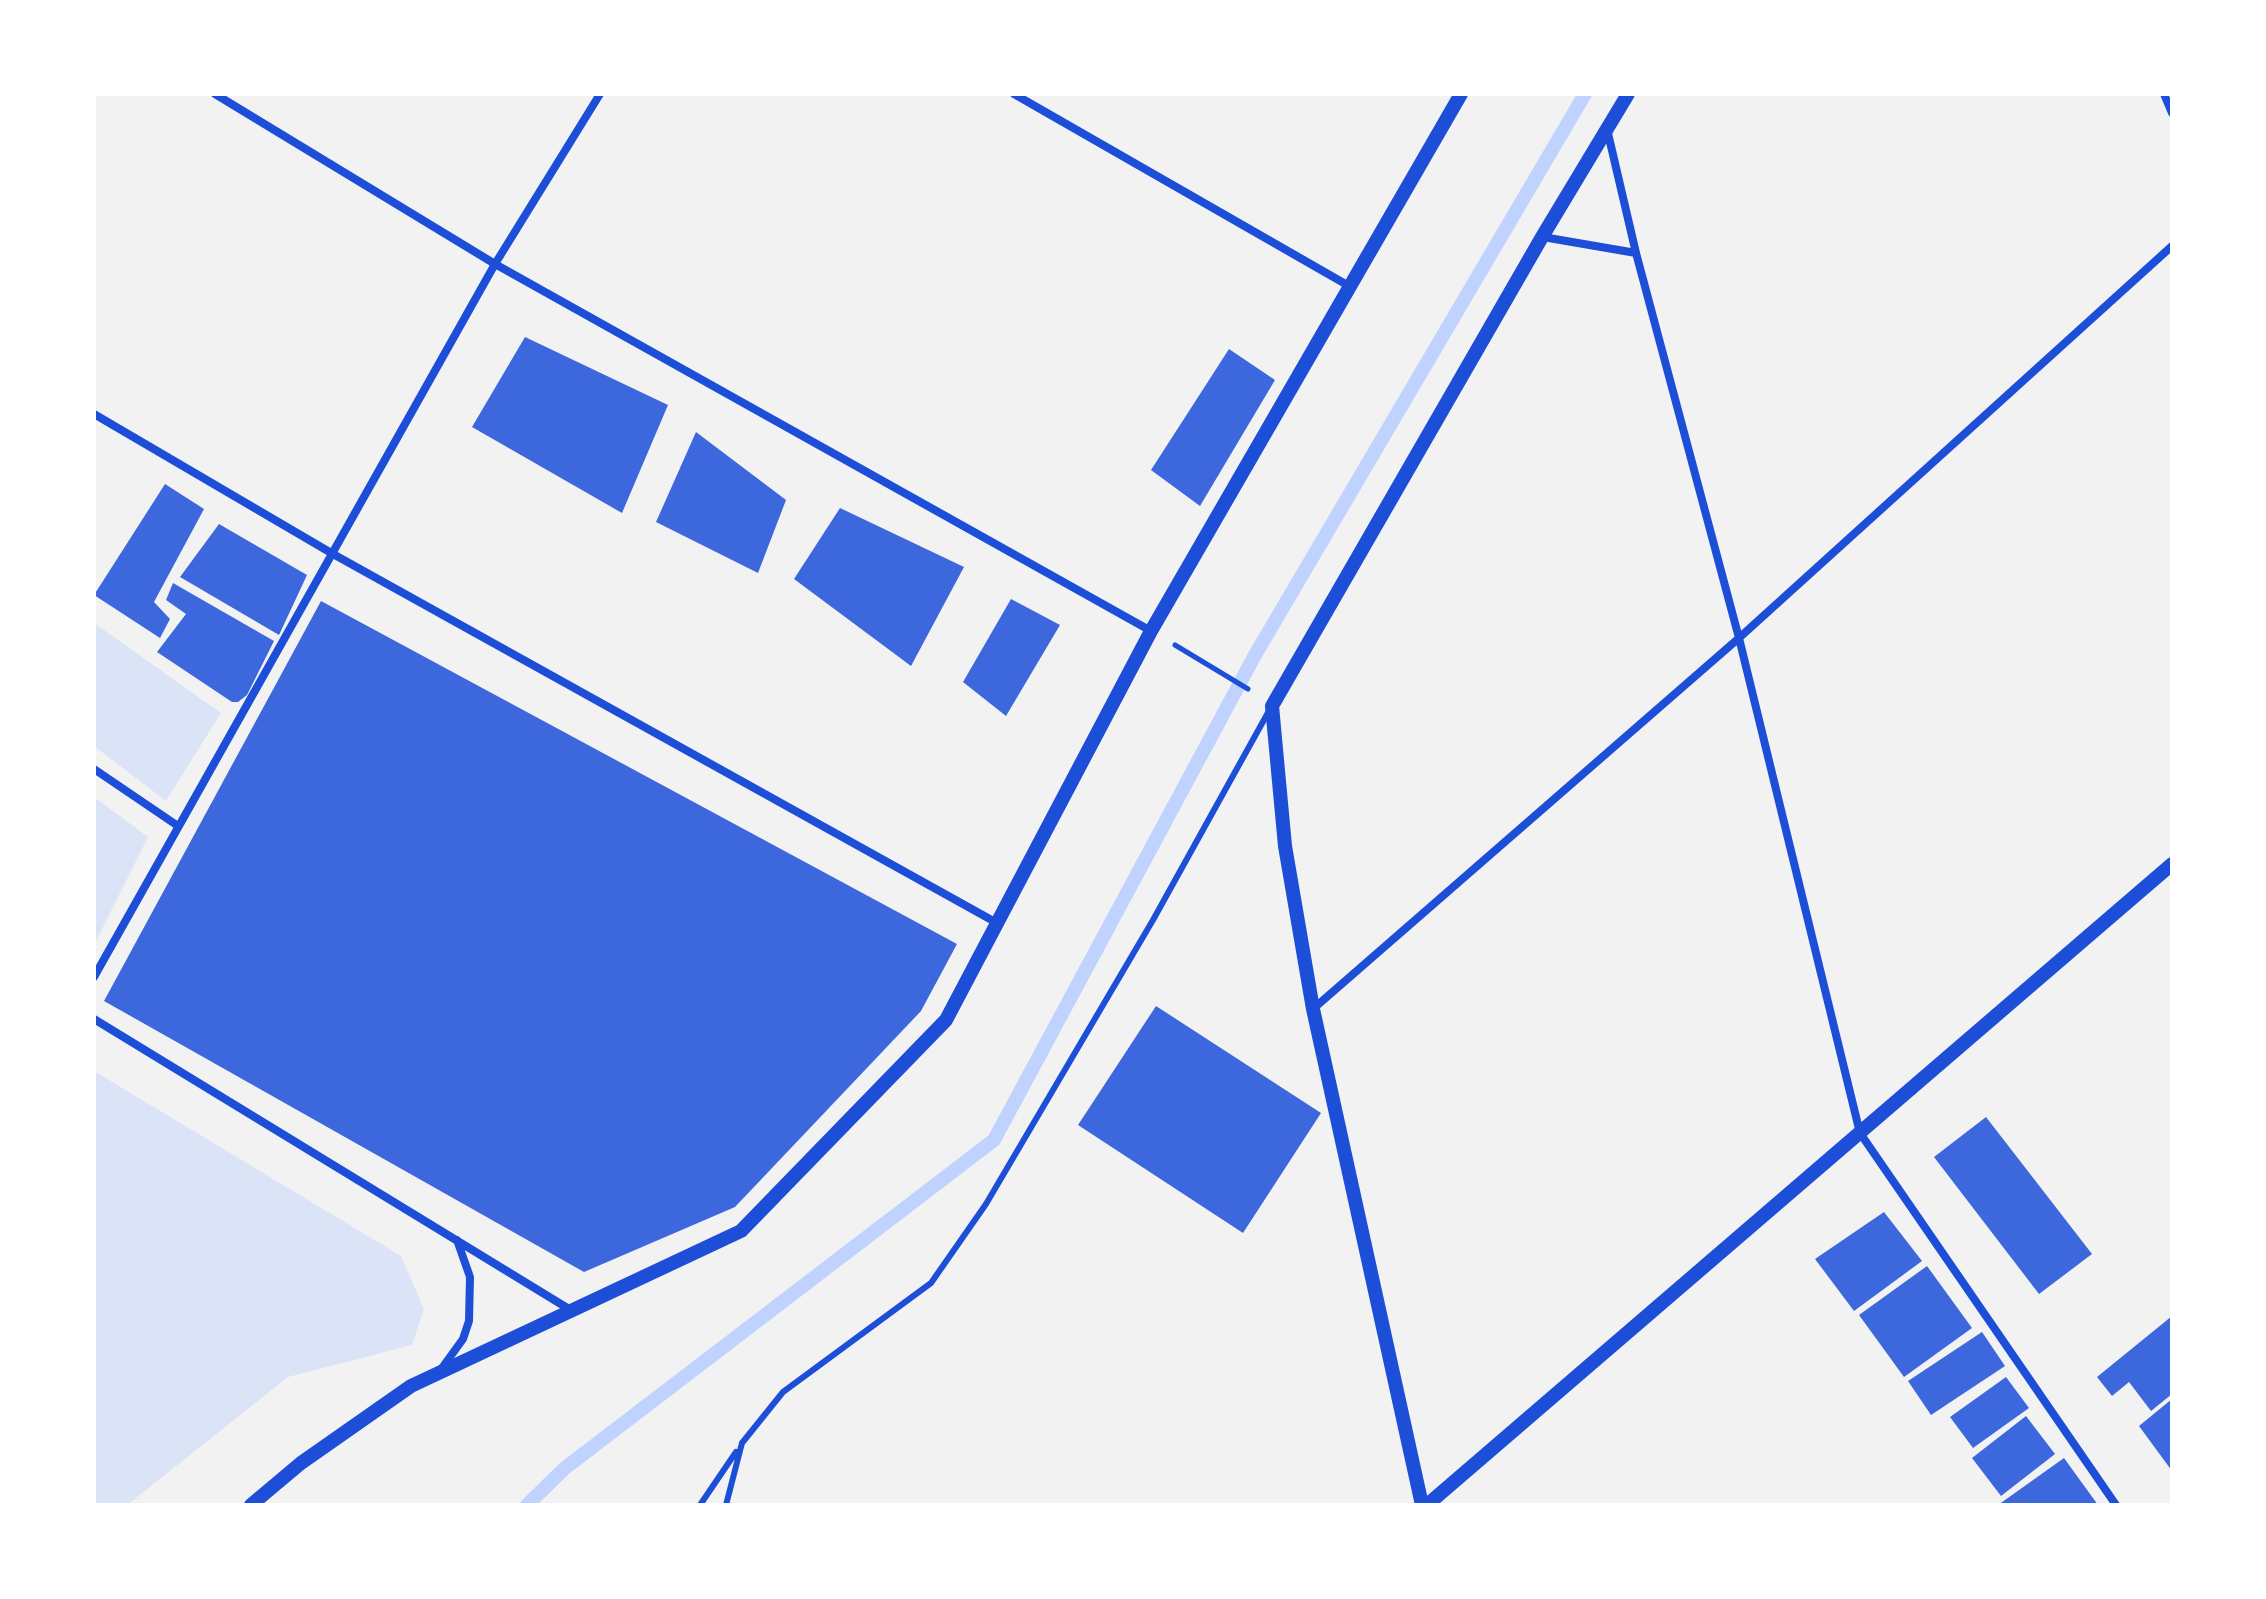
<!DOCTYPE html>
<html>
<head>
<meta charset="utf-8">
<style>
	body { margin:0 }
	#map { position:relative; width:2266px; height:1599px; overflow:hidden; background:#f2f2f2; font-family:Poppins,sans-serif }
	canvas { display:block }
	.frame { position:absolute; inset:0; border:96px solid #fff; pointer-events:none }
</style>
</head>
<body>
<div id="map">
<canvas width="2266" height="1599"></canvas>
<div class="frame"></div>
</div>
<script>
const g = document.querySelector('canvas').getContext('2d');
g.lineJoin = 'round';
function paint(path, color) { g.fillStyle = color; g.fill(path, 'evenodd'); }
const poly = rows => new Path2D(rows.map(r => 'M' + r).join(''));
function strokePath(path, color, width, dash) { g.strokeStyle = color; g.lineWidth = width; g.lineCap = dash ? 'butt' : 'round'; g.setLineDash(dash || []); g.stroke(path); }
paint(poly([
	[94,623,221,713,166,801,94,746],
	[94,797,148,837,94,945],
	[94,1071,401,1256,424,1309,412,1345,288,1377,127,1505,94,1505]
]), '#dbe4f7');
strokePath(poly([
	[527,1505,565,1468,994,1140,1255,655,1585,94]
]), '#bfd3fe', 14);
paint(poly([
	[525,337,668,405,622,513,472,427],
	[1229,349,1275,380,1200,506,1151,470],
	[696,432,786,500,758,573,656,522],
	[165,484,204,509,154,602,170,619,160,638,94,595],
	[840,508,964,567,911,666,794,579],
	[219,524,307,575,279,635,180,577],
	[173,583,274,641,247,695,238,702,232,702,157,652,186,614,166,600],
	[1011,599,1060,625,1006,716,963,682],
	[321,601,957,944,921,1011,735,1207,584,1272,104,1001],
	[1156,1006,1321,1113,1243,1233,1078,1125],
	[1986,1117,2092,1254,2039,1294,1934,1157],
	[1884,1212,1922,1261,1854,1311,1815,1259],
	[1927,1266,1972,1328,1904,1377,1859,1315],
	[2172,1316,2172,1394,2151,1411,2129,1382,2112,1396,2097,1377],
	[1982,1332,2005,1366,1931,1415,1908,1381],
	[2006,1377,2029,1408,1973,1448,1950,1417],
	[2172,1399,2172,1471,2139,1426],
	[2026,1416,2055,1454,2001,1496,1972,1458],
	[2064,1458,2098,1505,1998,1505]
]), '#3d67dc');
strokePath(poly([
	[1175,645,1248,689]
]), '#1d4ed8', 5);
strokePath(poly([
	[700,1505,736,1452],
	[726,1505,742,1443,783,1392,931,1283,986,1204,1153,920,1270,709]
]), '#1d4ed8', 6);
strokePath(poly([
	[215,94,495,264,1151,631],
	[1014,94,1349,286],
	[2164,94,2172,113],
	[1607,129,1636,253,1739,638,1860,1133,2116,1505],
	[1543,237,1636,253],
	[94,414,333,554,997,923],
	[94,769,178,826],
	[94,977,495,264,600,94],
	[1313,1009,1739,638,2172,246],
	[94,1019,569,1309],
	[442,1368,463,1339,469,1321,470,1277,457,1240]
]), '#1d4ed8', 8);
strokePath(poly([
	[251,1505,301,1463,411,1386,741,1231,946,1020,1151,631,1461,94],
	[1422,1505,1313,1009,1285,846,1272,706,1542,237,1628,94],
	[1427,1505,2172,864]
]), '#1d4ed8', 14);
</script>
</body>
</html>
